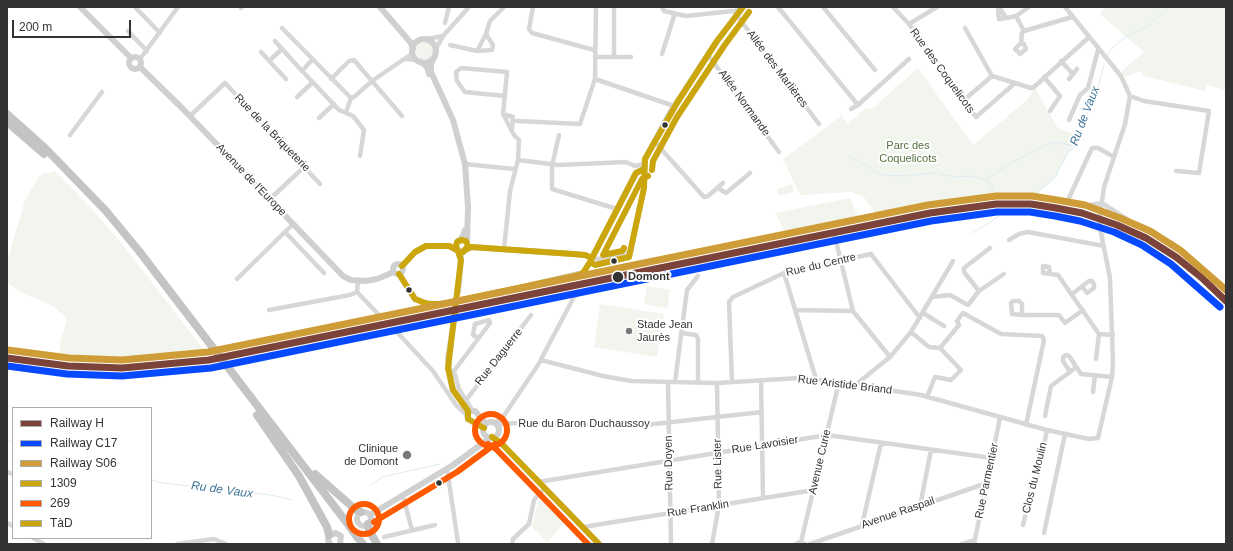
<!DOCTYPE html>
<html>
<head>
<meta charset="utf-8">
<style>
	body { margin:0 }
	#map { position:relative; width:1233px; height:551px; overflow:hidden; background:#fff; font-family:Helvetica,sans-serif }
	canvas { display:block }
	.frame { position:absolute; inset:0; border:8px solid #333; pointer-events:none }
	.legend { position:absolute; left:12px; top:407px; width:140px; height:132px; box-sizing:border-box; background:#fff; border:1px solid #adadad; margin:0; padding:5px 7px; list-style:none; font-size:12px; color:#333 }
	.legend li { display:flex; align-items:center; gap:8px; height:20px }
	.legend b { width:20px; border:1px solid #adadad }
	.scale { position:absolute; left:12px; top:20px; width:119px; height:18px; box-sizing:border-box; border:2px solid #333; border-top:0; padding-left:5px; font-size:12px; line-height:14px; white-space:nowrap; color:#333; -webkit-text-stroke:3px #fff; paint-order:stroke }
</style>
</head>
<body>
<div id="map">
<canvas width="1233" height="551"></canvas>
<div class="frame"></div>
<ul class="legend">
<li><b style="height:5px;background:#7b4339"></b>Railway H</li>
<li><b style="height:5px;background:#0749ff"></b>Railway C17</li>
<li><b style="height:5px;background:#cf9d38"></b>Railway S06</li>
<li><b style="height:5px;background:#cba70d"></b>1309</li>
<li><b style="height:5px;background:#ff5a00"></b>269</li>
<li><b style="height:5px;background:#cba50d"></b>TàD</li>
</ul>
<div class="scale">200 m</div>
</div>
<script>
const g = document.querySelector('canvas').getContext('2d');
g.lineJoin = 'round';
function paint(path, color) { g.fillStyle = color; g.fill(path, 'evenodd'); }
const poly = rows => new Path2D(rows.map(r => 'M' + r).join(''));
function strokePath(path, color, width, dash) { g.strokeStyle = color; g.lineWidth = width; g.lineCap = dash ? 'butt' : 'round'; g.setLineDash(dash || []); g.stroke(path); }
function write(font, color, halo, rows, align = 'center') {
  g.font = font + ' Helvetica,sans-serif'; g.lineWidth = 4; g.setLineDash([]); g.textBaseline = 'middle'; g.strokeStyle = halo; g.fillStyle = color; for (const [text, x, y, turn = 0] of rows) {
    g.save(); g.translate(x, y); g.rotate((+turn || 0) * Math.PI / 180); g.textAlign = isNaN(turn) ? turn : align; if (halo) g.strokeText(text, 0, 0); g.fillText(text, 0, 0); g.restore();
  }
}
paint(poly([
	[1105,7,1226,7,1226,90,1206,85,1205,91,1144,76,1141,71,1125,77,1121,72,1144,52,1100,14],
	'416 51a9 9 0 1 1 18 0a9 9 0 1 1-18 0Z',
	[918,68,973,145,1026,101,1035,88,1057,127,1078,136,1056,176,1035,196,1034,200,975,200,879,218,863,196,850,192,800,195,783,159,841,116,848,124,864,109,873,108],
	[55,171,93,210,126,249,207,354,179,359,109,362,67,360,60,353,60,344,67,319,53,306,21,292,7,283,7,262,25,200,39,177,44,173,50,173],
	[792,184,794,192,778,196,777,189],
	[850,198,859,219,787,235,775,213],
	[647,286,670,290,667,308,644,304],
	[600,304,664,314,657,357,594,347],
	[541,500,547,502,566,521,547,542,532,527,538,502]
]), '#f1f5ed');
strokePath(poly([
	[1108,55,1111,49,1125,37,1148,26,1168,7],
	[849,156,858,161],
	[862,163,882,175,907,176,935,173],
	[940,174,954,177,973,176,987,181],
	[992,192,993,188,987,181,988,178,1013,162,1041,147,1055,142,1074,146],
	[1031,198,1057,176,1057,173,1069,150,1072,150,1076,143,1099,85,1104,65],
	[973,233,1002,214],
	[7,440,13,443],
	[151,480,162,483,270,495,293,500],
	[371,485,382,477,440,464]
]), '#ddebf3', 1);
strokePath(poly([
	[135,7,160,33],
	[533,7,529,29,532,33,594,50],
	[662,7,664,11,686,16,733,11,737,13],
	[737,7,738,17,819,124],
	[778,7,858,105,851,109],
	[823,7,875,70],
	[893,7,909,24,976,117,1015,83,1031,88,1034,87,1088,38],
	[241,8,242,7],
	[1006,18,999,19,998,10,1001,10,1006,18,1016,16],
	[445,23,449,7],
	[909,24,937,7],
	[282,28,351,98],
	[965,28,992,76],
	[128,31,147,51],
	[1024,31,1016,16,1029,7],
	[427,39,443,36],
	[275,41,302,71,312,60],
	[1021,43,1024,44,1026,49,1020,54,1015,49,1021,43,1022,33,1024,31,1072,17],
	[450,45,477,51,486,34,490,21,504,7],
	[436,49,443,36,469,7],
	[477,51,492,50,493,45,486,34],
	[261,52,286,79],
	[662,54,675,13],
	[708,55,779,152],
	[595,57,631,57],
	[614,57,614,7],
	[140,59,178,7],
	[406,59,417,60],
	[269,61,282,49],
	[1061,61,1073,74,1077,69],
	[305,74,339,110,353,116,364,130,360,156],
	[1044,77,1060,96,1050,111],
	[331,79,349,61,354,60,402,116],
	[595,79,674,106],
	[1069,79,1073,74],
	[1130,96,1144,101,1209,111,1199,173,1176,171],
	[297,97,313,82],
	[964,100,992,76,1015,83],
	[858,105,909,59],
	[346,112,351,98,354,97,372,81,410,55,413,51],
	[503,114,513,117,512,129],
	[190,116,225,83,320,184],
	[319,118,334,104],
	[1069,120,1080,95,1088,88,1098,50],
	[517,121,580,124,595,79,596,7],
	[70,135,102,92],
	[559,135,552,166,552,189,617,209],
	[654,141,704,197,708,196,723,183],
	[518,160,558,165,626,162,635,166,643,164],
	[465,164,514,169],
	[718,188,726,193,750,173],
	[270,199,304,167],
	[1102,203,1085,206,1073,204,1068,200,1092,148,1098,148,1114,157],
	[1102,203,1128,220],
	[285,232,324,273],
	[835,237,853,311,890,357],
	[1009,240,1019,234,1028,232,1104,246],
	[504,249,510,191,518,160,519,140,514,135,503,114,507,72,461,68,456,72,457,81,465,92,505,96],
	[592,258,598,259,631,252,644,188,644,169],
	[784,273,816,379],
	[1050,274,1049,267,1043,266,1043,273,1058,275,1099,334,1113,335],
	[237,279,293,224],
	[979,291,964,272,964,268,990,248],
	[357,292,380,316],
	[1072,294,1089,281,1092,281,1094,284,1094,288,1087,293,1082,286],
	[932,297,950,295,968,305,979,291,1004,274],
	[269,310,350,295,357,292,358,281],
	[795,310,853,311],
	[923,313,944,326],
	[1022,315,1022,304,1019,301,1013,301,1011,303,1012,314,1022,315,1059,315,1065,323,1083,310],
	[911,332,929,347,940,348],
	[681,333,696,335,698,339,698,383],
	[940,348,959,325,957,321,963,313,1001,334,1042,336,1044,340,1026,425],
	[269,355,395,330,433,371,456,405,467,415],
	[1096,359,1099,334],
	[541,360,603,376,631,381,717,383,799,378,836,382,921,395,1047,430,1089,439,1098,438,1112,377,1113,362,1110,278,1100,228,1100,214,1104,187,1125,124,1130,96,1121,76,1065,7],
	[1076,367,1070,372,1063,361,1063,357,1066,355,1069,356,1081,374,1112,377],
	[761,380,763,498],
	[668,382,671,544],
	[675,382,687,290,698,276],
	[732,382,729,302,733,297,784,273,871,254,920,318],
	[858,385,859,382,890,357,911,332,953,261],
	[1093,392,1095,375],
	[927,397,935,377,951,380,961,370,940,348],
	[467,399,531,315],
	[472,410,459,389,454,371,490,323,489,320,475,324,473,335,478,338],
	[1045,416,1051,386,1070,372],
	[494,423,503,417,538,365,575,295],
	[501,423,645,425,762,412],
	[498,429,502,421],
	[447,469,458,542],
	[7,472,13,474],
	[538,482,827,435,992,458],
	[403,496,412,530],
	[920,506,931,450],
	[7,523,13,526],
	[862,525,881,443],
	[1023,525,1030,495,1037,479,1047,430],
	[583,527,814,490],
	[1044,533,1065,434],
	[384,537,435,525],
	[33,538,44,544],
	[801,542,839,382],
	[177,544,214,539,226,544],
	[512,544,513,539,529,524,534,500,544,489],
	[712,544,719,505,717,383],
	[796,544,799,542,805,544],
	[810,544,987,483],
	[962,544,975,540],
	[974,544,1000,418]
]), '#d7d7d7', 4.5);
strokePath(poly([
	[80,7,131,58],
	[380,7,411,43,413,49],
	'412 51a12 12 0 1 1 24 0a12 12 0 1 1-24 0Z',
	'129 63a6 6 0 1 1 12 0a6 6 0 1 1-12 0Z',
	[434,57,431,64,431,72,453,120,465,164,468,207,467,243],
	[421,62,427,67,429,74],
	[140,67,183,109,343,276,351,280,366,281,377,279,394,272],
	[459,241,463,236,465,230],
	[467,249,471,247,573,254,585,255,592,258],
	[459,251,465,251,468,246],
	'393 269a5 5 0 1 1 10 0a5 5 0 1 1-10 0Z',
	[402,266,415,252,426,246,449,246,457,250],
	[399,274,415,299,424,303,434,304,448,303,493,294,583,273,590,262,636,173,644,169,645,159,670,113,717,41,743,7],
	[458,292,461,257,456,246,458,241,463,240],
	[455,314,448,359,451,383,453,390,468,411,467,415,468,419,484,428],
	[468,411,475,411,486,424],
	'483 430a8 8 0 1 1 16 0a8 8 0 1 1-16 0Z',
	[492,437,501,443,599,544],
	'357 519a7 7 0 1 1 14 0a7 7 0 1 1-14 0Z',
	[370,515,453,465,490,438],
	[330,544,328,540,329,535,336,533,341,536,340,544]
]), '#d0d0d0', 6);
strokePath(poly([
	[7,114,46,149,106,211,139,251,344,519],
	[7,122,44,154],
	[257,415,299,476,327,527,329,535],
	[315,474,356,510,361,512],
	[368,524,369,530,377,544],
	[357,537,363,544]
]), '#c4c4c4', 8);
strokePath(poly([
	[455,314,457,299]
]), '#d0d0d0', 6);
strokePath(poly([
	[344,519,357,537]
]), '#c4c4c4', 8);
strokePath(poly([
	[467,249,471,247,573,254,585,255,592,258,636,173,644,169],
	[463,252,468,246,466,241,461,240,457,242,456,246,461,260,448,368,453,390,468,411],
	[402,266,415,252,426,246,449,246,457,250],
	[399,274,415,299,428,304,443,304,579,275,583,273,590,262,595,265,629,257,644,188,645,159,677,103,717,41,743,7],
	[464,405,468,411,468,419,484,428],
	[492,437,501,443,599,544]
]), '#cba70d', 6);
strokePath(poly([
	'475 430a16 16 0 1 1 32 0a16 16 0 1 1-32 0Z',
	[488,444,496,449,588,544],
	'349 519a15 15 0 1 1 30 0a15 15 0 1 1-30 0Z',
	[374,522,457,472,495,444]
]), '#ff5a00', 6);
strokePath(poly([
	[652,170,653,161,677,117,724,46,749,12],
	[624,248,622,251,603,255,642,179,648,176]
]), '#cba50d', 6);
strokePath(poly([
	[7,358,68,366,122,368,209,360,930,213,996,204,1031,204,1056,208,1082,213,1117,225,1146,238,1176,257,1202,278,1226,301]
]), '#7b4339', 7);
strokePath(poly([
	[7,366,67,374,122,376,211,368,931,221,997,212,1030,212,1055,216,1080,221,1114,232,1142,245,1171,264,1220,307]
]), '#0749ff', 7);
strokePath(poly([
	[8,350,69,358,122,360,208,352,928,205,996,196,1032,196,1057,200,1085,205,1120,218,1150,231,1180,250,1226,290]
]), '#cf9d38', 7);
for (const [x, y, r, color] of [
	[665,125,3.5,"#333"],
	[614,261,3.5,"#333"],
	[618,277,6,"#333"],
	[409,290,3.5,"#333"],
	[629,331,4,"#7a7a7a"],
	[407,455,5,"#7a7a7a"],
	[439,483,3.5,"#333"]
]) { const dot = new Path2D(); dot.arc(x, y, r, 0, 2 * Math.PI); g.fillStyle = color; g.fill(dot); strokePath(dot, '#fff', 1.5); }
write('11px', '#333', '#fff', [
	["Allée des Marlières",777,69,53],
	["Rue des Coquelicots",942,71,54],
	["Allée Normande",744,103,54],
	["Rue de la Briqueterie",272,133,46],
	["Avenue de l'Europe",251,180,46],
	["Rue du Centre",821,265,-13],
	["Rue Daguerre",499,357,-52],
	["Rue Aristide Briand",845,385,7],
	["Rue du Baron Duchaussoy",584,424],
	["Rue Lavoisier",765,445,-9],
	["Avenue Curie",820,462,-77],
	["Rue Doyen",669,463,-91],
	["Rue Lister",718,464,-91],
	["Clos du Moulin",1035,478,-76],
	["Rue Parmentier",987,481,-78],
	["Rue Franklin",698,509,-9],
	["Avenue Raspail",898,513,-19]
]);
write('11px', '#56703f', '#fff', [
	["Parc des",908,146],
	["Coquelicots",908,159]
]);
write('bold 11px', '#333', '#fff', [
	["Domont",628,277]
], 'left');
write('11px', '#333', '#fff', [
	["Stade Jean",637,325],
	["Jaurès",637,338],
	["Clinique",398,449,"right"],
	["de Domont",398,462,"right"]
], 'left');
write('italic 12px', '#3f7597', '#fff', [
	["Ru de Vaux",1085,116,-69],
	["Ru de Vaux",222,490,8]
]);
</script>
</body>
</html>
